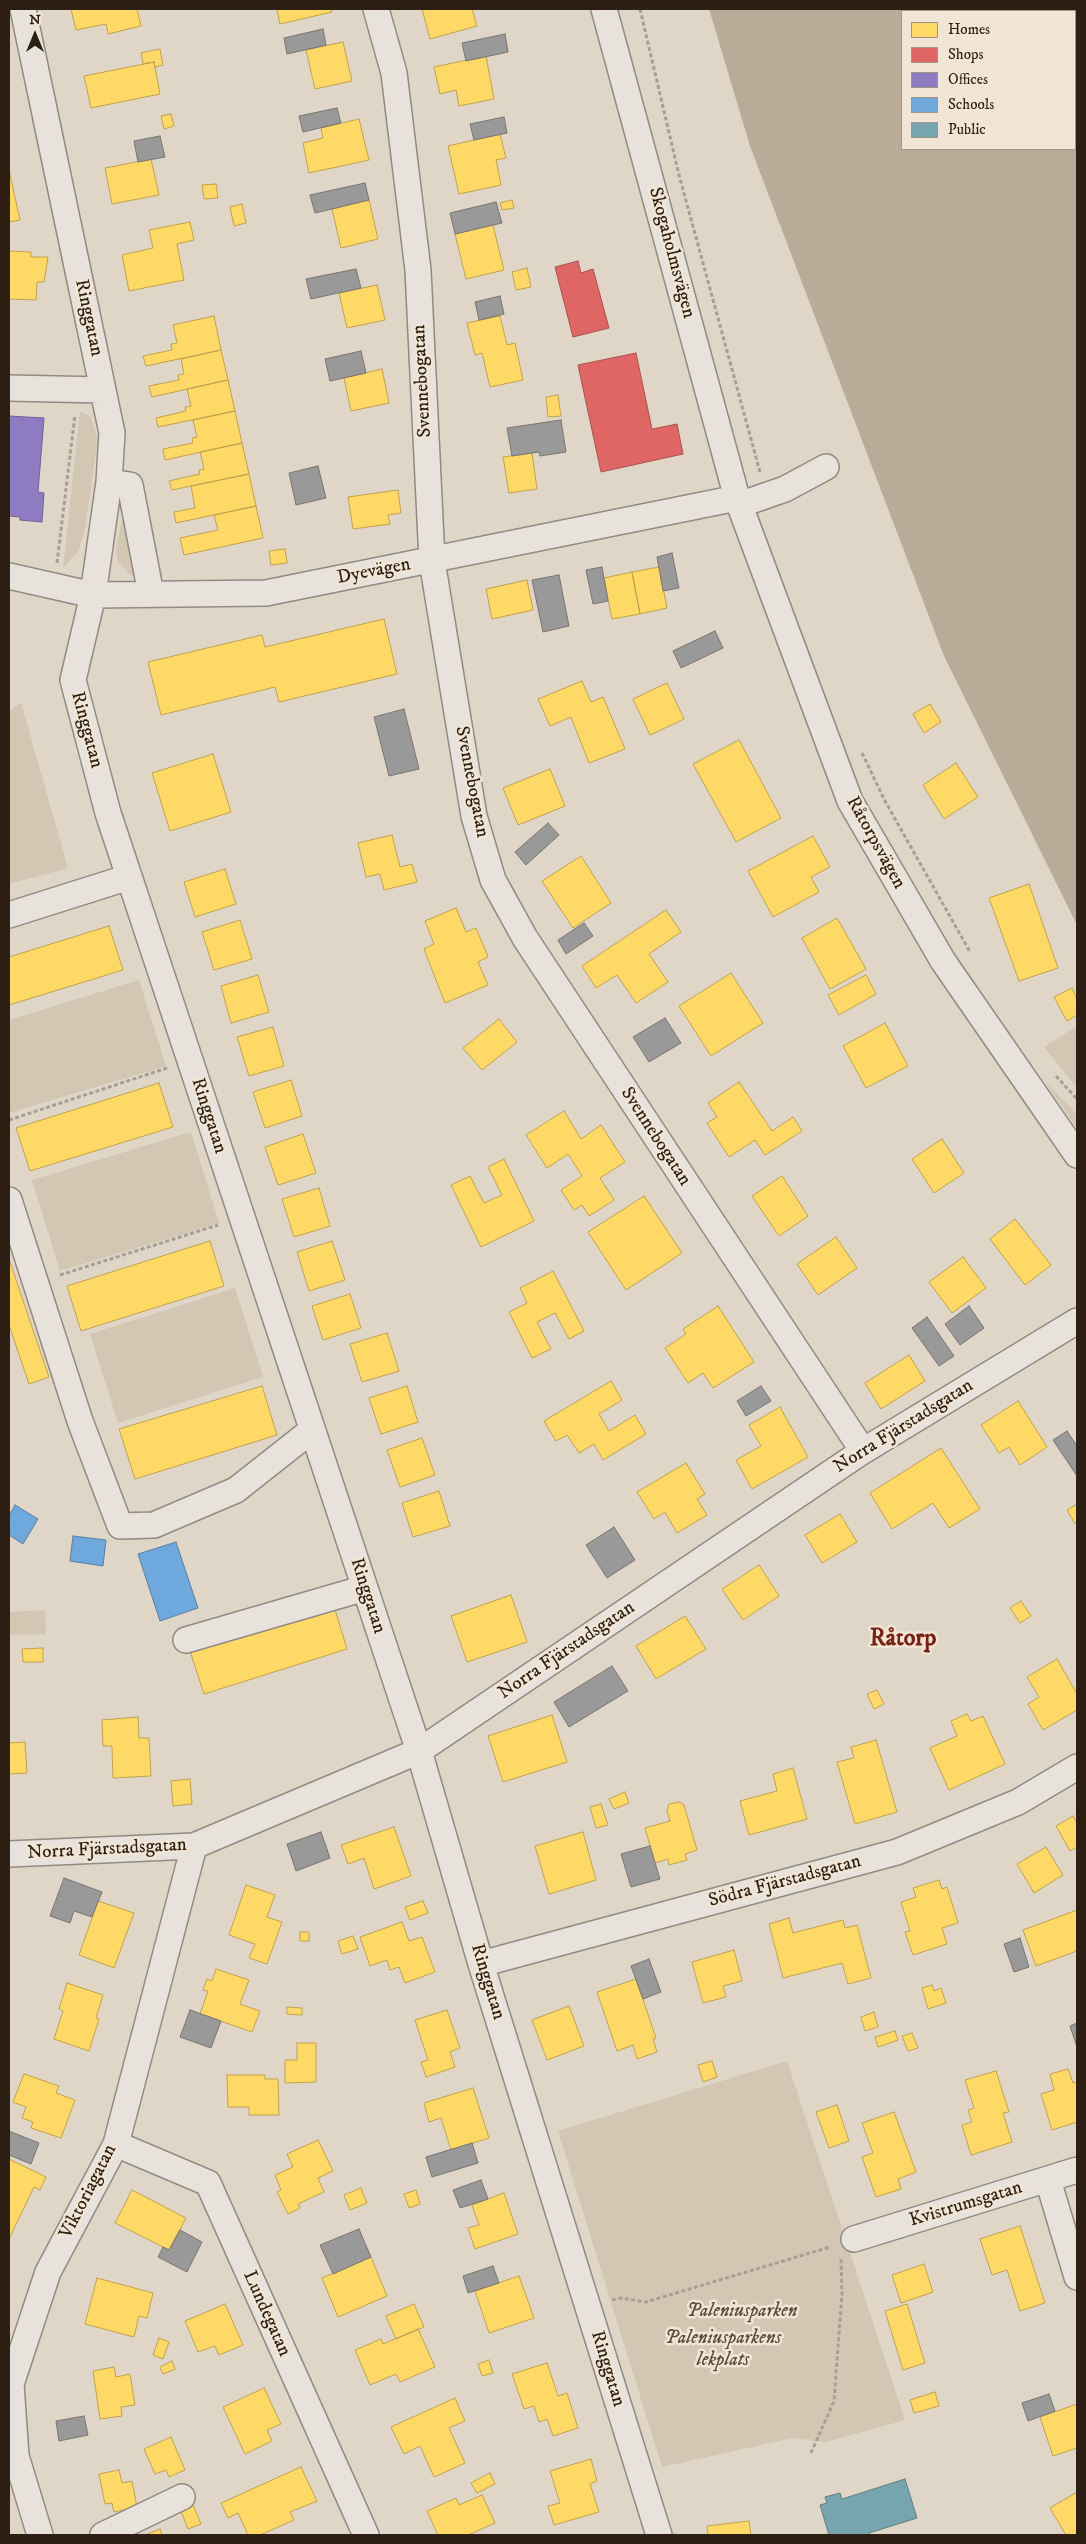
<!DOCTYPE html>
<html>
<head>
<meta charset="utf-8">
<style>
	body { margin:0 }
	#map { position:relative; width:1086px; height:2544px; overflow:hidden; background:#dfd6c8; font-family:"IM FELL DW Pica",serif }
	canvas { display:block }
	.frame { position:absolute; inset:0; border:10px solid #2d1f13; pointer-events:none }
	.legend { position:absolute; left:901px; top:10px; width:175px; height:140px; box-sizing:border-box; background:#f1e5d5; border:1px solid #a39687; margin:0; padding:6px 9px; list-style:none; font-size:15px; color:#2d1f13 }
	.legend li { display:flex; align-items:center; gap:10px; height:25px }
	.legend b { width:25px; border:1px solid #a39687 }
	.north { position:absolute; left:10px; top:10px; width:50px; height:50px; -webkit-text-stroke:4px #f1e5d5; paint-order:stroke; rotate:0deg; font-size:14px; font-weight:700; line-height:20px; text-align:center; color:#2d1f13 }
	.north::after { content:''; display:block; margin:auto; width:18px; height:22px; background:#2d1f13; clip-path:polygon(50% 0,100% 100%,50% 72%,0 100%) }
</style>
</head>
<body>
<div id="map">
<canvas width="1086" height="2544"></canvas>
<div class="frame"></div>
<ul class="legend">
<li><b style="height:14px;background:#ffd966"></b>Homes</li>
<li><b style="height:14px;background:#e06666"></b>Shops</li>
<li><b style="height:14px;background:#8e7cc3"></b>Offices</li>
<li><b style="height:14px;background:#6fa8dc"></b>Schools</li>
<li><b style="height:14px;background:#76a5af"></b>Public</li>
</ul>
<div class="north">N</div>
</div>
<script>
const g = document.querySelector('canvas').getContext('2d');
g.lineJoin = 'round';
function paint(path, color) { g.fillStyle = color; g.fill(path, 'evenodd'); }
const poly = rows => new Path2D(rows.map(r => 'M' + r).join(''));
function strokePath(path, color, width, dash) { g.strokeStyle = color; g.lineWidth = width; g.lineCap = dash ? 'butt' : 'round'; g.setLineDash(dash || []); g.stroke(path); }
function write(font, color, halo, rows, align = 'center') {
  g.font = font + ' "IM FELL DW Pica",serif'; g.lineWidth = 5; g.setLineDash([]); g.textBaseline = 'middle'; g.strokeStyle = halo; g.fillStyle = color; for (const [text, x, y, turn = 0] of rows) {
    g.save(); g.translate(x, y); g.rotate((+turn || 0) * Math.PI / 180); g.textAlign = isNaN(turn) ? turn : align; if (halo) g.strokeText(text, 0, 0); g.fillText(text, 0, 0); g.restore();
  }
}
paint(poly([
	[80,411,90,416,98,439,85,528,78,552,63,568],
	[126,503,143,580,129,574,118,561,116,548],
	[21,703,68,868,9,884,9,711],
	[139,980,166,1066,9,1113,9,1020],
	[1077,1026,1077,1088,1044,1047],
	[1045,1081,1077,1115,1077,1128],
	[191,1132,219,1223,60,1271,32,1180],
	[235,1288,263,1377,118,1423,90,1334],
	[45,1610,46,1634,9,1635,9,1612],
	[787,2061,905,2420,826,2442,792,2438,662,2467,558,2131]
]), '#d3c6b3');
paint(poly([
	[709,9,1077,9,1077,925,944,656,750,146],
	[902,11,1075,11,1075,149,902,149]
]), '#b9ab98');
const homes = poly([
	[71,9,137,9,141,26,108,34,106,24,76,30,71,9],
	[277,9,331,9,332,12,280,24,277,9],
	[422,9,472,9,477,26,430,39,422,9],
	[343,42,352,81,315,89,306,50,343,42],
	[160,49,163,65,155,67,154,62,143,64,141,53,160,49],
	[486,56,494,99,459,106,456,90,440,94,434,67,486,56],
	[154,62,160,94,91,108,84,76,154,62],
	[171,114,174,126,164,129,161,116,171,114],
	[359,119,369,160,309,173,303,143,323,138,321,128,359,119],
	[500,134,506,158,496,160,501,185,459,194,448,146,500,134],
	[151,159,159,195,112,204,105,168,151,159],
	[9,170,20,220,9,222,9,170],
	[216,184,218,198,204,199,202,185,216,184],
	[369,200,378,239,341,248,332,209,369,200],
	[512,200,514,208,502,210,500,203,512,200],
	[242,204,246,223,234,226,230,207,242,204],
	[190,222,194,240,177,244,184,280,129,291,122,255,153,248,149,230,190,222],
	[493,225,504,270,466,279,455,234,493,225],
	[9,251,31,252,31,257,48,257,44,282,37,282,36,300,9,299,9,251],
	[527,268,531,287,516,290,512,272,527,268],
	[377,285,385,320,347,328,339,293,377,285],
	[214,316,221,350,146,366,143,356,172,350,171,344,177,343,173,325,214,316],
	[500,316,507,345,515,343,523,380,490,387,482,353,475,355,467,323,500,316],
	[221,350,228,380,152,397,149,386,179,380,178,375,184,374,181,359,221,350],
	[382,369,389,403,351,411,344,378,382,369],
	[228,380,235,411,158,427,156,418,186,411,185,407,191,406,187,389,228,380],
	[558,395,561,416,548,417,546,397,558,395],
	[235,411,242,443,165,460,163,449,193,443,192,438,197,437,193,420,235,411],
	[242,443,249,474,172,490,169,481,200,474,199,470,204,469,200,452,242,443],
	[532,453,537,489,509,493,503,457,532,453],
	[249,474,256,506,176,523,174,512,195,508,191,486,249,474],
	[398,490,401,513,388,515,390,524,353,529,348,497,398,490],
	[256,506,263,538,184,555,180,538,218,530,214,515,256,506],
	[285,549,287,563,271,565,269,551,285,549],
	[659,567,667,608,640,614,632,572,659,567],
	[632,572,640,614,612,619,604,578,632,572],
	[527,580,533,610,492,619,486,589,527,580],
	[384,619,397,674,279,702,275,687,161,715,148,662,262,635,265,647,384,619],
	[582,681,591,702,603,697,625,749,589,763,571,717,550,726,538,699,582,681],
	[667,683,684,719,650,735,633,699,667,683],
	[930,704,941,722,924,733,913,714,930,704],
	[739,740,781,818,736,842,693,764,739,740],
	[213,754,231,812,170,831,152,773,213,754],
	[956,763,978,797,944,819,923,785,956,763],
	[550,769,565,806,518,825,503,788,550,769],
	[392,835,400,867,412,864,417,882,384,890,380,874,366,877,358,843,392,835],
	[813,836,830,867,811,877,819,892,773,917,748,871,813,836],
	[581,856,611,903,573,928,542,881,581,856],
	[225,869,236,904,195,917,184,882,225,869],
	[1029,884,1058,968,1019,981,989,898,1029,884],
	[456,908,466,932,476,928,488,957,478,962,488,985,445,1003,424,949,434,944,425,921,456,908],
	[666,910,681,932,649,954,668,982,636,1003,617,975,596,988,582,966,666,910],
	[837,918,866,969,830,989,802,938,837,918],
	[240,920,252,959,214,970,202,932,240,920],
	[109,926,123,970,9,1005,9,957,109,926],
	[731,973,763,1023,711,1056,679,1006,731,973],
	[258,975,269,1012,231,1023,221,986,258,975],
	[866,975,876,994,839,1015,828,995,866,975],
	[1072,988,1077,999,1077,1015,1067,1021,1054,997,1072,988],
	[499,1019,517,1042,482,1070,463,1048,499,1019],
	[885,1023,908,1066,866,1088,843,1046,885,1023],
	[273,1027,284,1066,249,1076,237,1037,273,1027],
	[291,1080,302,1116,265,1128,253,1092,291,1080],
	[739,1082,772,1131,793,1117,802,1131,765,1155,755,1140,729,1157,707,1123,717,1117,708,1103,739,1082],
	[159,1083,173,1127,30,1171,16,1128,159,1083],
	[564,1111,581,1139,601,1125,625,1162,600,1178,614,1200,589,1216,582,1205,574,1210,561,1190,582,1176,568,1154,547,1168,526,1135,564,1111],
	[303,1134,316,1173,278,1185,265,1147,303,1134],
	[942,1139,964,1173,934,1193,912,1159,942,1139],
	[504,1159,534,1221,481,1247,451,1185,470,1176,484,1203,502,1195,488,1167,504,1159],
	[782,1176,808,1216,779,1236,752,1196,782,1176],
	[319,1188,330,1226,294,1237,282,1199,319,1188],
	[644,1196,682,1253,626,1290,588,1232,644,1196],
	[1015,1219,1051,1265,1025,1285,990,1239,1015,1219],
	[836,1237,857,1268,818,1295,797,1264,836,1237],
	[210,1241,224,1286,81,1331,67,1286,210,1241],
	[332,1241,345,1280,309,1291,297,1252,332,1241],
	[963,1257,986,1288,952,1313,929,1282,963,1257],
	[9,1259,49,1377,29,1384,9,1325,9,1259],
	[553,1271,584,1331,569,1339,555,1313,537,1322,551,1349,532,1358,509,1312,527,1303,520,1288,553,1271],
	[350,1294,361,1328,323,1340,312,1306,350,1294],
	[718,1306,754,1362,713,1388,703,1373,688,1383,665,1348,686,1334,683,1329,718,1306],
	[387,1333,399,1371,362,1382,350,1344,387,1333],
	[909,1355,925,1381,881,1409,865,1383,909,1355],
	[611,1381,622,1400,599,1414,609,1431,635,1415,646,1434,603,1460,594,1444,579,1453,567,1435,556,1441,544,1421,611,1381],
	[262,1386,277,1435,135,1479,119,1429,262,1386],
	[407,1386,418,1422,381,1434,369,1398,407,1386],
	[1018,1401,1047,1447,1020,1465,1009,1447,999,1453,981,1425,1018,1401],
	[780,1407,808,1457,752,1489,736,1460,761,1446,749,1425,780,1407],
	[422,1438,435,1475,400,1487,387,1450,422,1438],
	[941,1448,980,1509,949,1528,933,1503,892,1529,870,1493,941,1448],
	[686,1463,705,1494,697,1499,707,1515,677,1533,665,1512,654,1519,637,1492,686,1463],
	[439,1491,450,1526,413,1537,402,1503,439,1491],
	[1077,1504,1077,1522,1075,1524,1067,1510,1077,1504],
	[840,1514,857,1542,822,1563,805,1535,840,1514],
	[759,1565,779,1596,743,1620,722,1589,759,1565],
	[511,1595,527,1642,467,1662,451,1616,511,1595],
	[1021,1601,1031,1616,1020,1623,1010,1608,1021,1601],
	[333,1603,347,1649,204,1694,189,1648,333,1603],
	[685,1616,706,1649,656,1679,636,1646,685,1616],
	[43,1648,43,1662,23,1662,22,1649,43,1648],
	[1057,1659,1077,1694,1077,1710,1043,1730,1028,1704,1039,1697,1027,1677,1057,1659],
	[877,1690,884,1704,874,1709,867,1694,877,1690],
	[967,1714,971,1721,983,1716,1005,1764,949,1790,930,1748,957,1736,951,1721,967,1714],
	[552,1715,567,1762,503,1782,488,1736,552,1715],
	[138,1717,139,1738,149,1738,151,1776,113,1778,112,1746,103,1746,102,1720,138,1717],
	[876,1740,897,1812,855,1824,837,1762,854,1758,851,1747,876,1740],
	[25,1742,27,1773,9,1774,9,1743,25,1742],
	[793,1768,807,1819,749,1835,740,1801,777,1791,773,1774,793,1768],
	[190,1779,192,1804,173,1806,171,1781,190,1779],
	[625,1792,629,1803,614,1809,609,1799,625,1792],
	[679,1802,684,1805,697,1850,685,1854,687,1860,669,1865,668,1859,655,1863,645,1828,670,1821,667,1811,669,1804,679,1802],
	[601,1804,608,1825,596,1828,590,1807,601,1804],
	[1073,1816,1077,1823,1077,1847,1070,1851,1056,1826,1073,1816],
	[394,1827,411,1876,374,1889,364,1858,348,1864,341,1845,394,1827],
	[583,1832,596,1880,549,1894,535,1846,583,1832],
	[1046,1847,1063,1875,1034,1893,1017,1864,1046,1847],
	[939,1880,942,1889,947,1887,958,1923,942,1928,947,1944,913,1955,905,1932,910,1931,901,1902,916,1897,913,1888,939,1880],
	[246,1885,275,1895,267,1917,282,1922,267,1964,249,1958,255,1944,229,1935,246,1885],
	[98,1901,134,1913,114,1968,79,1955,98,1901],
	[423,1901,428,1913,410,1920,405,1907,423,1901],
	[1077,1910,1077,1951,1036,1966,1023,1930,1077,1910],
	[789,1918,793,1933,843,1920,845,1928,857,1925,871,1978,848,1984,842,1963,783,1978,769,1924,789,1918],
	[402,1922,409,1941,422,1937,435,1972,405,1983,399,1967,390,1970,387,1960,370,1966,360,1937,402,1922],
	[300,1932,309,1932,309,1941,300,1941,300,1932],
	[353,1936,358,1949,342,1954,338,1941,353,1936],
	[734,1950,742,1981,723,1986,726,1997,703,2003,692,1962,734,1950],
	[216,1969,249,1980,240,2004,260,2011,252,2032,200,2014,208,1991,203,1990,207,1979,212,1981,216,1969],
	[636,1979,656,2038,653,2039,657,2052,637,2059,633,2045,617,2051,597,1992,636,1979],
	[67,1983,103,1995,96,2018,99,2019,89,2051,54,2039,63,2011,59,2009,67,1983],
	[932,1985,934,1991,941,1988,946,2003,928,2009,922,1988,932,1985],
	[569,2006,584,2046,547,2060,532,2020,569,2006],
	[287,2007,302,2008,302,2015,287,2014,287,2007],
	[447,2010,460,2048,450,2052,455,2067,426,2077,421,2062,428,2060,415,2020,447,2010],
	[874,2012,878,2027,865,2031,861,2017,874,2012],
	[895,2031,898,2040,878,2047,875,2037,895,2031],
	[912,2033,918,2048,908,2051,902,2036,912,2033],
	[297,2043,316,2043,316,2082,285,2083,285,2060,297,2060,297,2043],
	[712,2061,717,2077,703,2082,698,2065,712,2061],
	[1068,2069,1073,2083,1077,2082,1077,2122,1052,2130,1041,2094,1054,2090,1050,2074,1068,2069],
	[996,2071,1009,2112,1003,2113,1012,2142,971,2155,962,2125,972,2122,968,2110,974,2108,965,2080,996,2071],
	[24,2074,59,2086,56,2093,75,2100,61,2138,31,2128,33,2122,22,2118,26,2107,13,2102,24,2074],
	[227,2075,265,2075,265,2079,278,2079,279,2115,249,2115,249,2107,228,2107,227,2075],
	[473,2088,489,2138,451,2150,441,2118,429,2122,424,2103,473,2088],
	[837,2105,849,2141,829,2148,816,2112,837,2105],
	[894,2112,916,2172,898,2179,901,2189,876,2197,862,2157,873,2153,862,2123,894,2112],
	[318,2140,333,2171,318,2178,324,2192,298,2204,300,2208,288,2214,277,2192,281,2190,275,2175,293,2167,287,2154,318,2140],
	[9,2159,46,2177,40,2190,34,2187,9,2239,9,2159],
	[361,2188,367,2203,350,2210,344,2195,361,2188],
	[132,2190,186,2218,169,2250,115,2223,132,2190],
	[416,2190,420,2204,409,2208,404,2194,416,2190],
	[504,2193,518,2234,475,2249,468,2228,479,2225,472,2205,504,2193],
	[1020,2226,1045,2303,1020,2311,1007,2270,992,2275,980,2239,1020,2226],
	[371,2257,387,2296,338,2317,322,2278,371,2257],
	[924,2264,933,2292,901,2303,892,2275,924,2264],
	[519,2276,534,2318,489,2333,475,2291,519,2276],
	[97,2278,153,2293,147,2318,139,2316,134,2337,85,2324,97,2278],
	[225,2304,243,2345,219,2355,215,2346,198,2352,185,2321,225,2304],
	[414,2304,424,2327,396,2339,386,2316,414,2304],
	[907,2304,925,2363,903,2370,885,2311,907,2304],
	[418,2329,435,2367,400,2382,396,2374,370,2385,355,2350,381,2339,383,2344,418,2329],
	[159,2338,169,2342,163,2359,153,2355,159,2338],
	[489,2360,493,2373,482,2376,478,2364,489,2360],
	[172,2361,175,2369,163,2374,160,2367,172,2361],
	[547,2363,558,2396,567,2393,578,2428,553,2436,547,2419,539,2422,534,2406,524,2409,512,2374,547,2363],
	[114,2367,116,2377,130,2374,135,2405,121,2407,122,2416,100,2419,93,2371,114,2367],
	[264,2388,281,2424,267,2430,272,2441,245,2454,223,2407,264,2388],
	[935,2392,939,2406,914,2413,910,2400,935,2392],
	[455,2398,465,2421,449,2428,465,2463,434,2477,420,2446,404,2454,391,2427,455,2398],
	[1077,2404,1077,2448,1053,2456,1040,2417,1077,2404],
	[171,2437,185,2470,169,2477,166,2470,155,2474,144,2449,171,2437],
	[591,2459,597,2481,590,2484,599,2512,554,2525,548,2506,560,2503,550,2471,591,2459],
	[301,2467,317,2501,290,2512,294,2520,260,2535,248,2535,238,2513,228,2518,221,2503,301,2467],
	[119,2470,122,2483,132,2481,137,2507,114,2512,112,2503,105,2504,99,2474,119,2470],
	[490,2473,495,2484,477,2493,471,2483,490,2473],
	[1077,2492,1077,2535,1066,2535,1050,2508,1077,2492],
	[482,2495,495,2523,468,2535,438,2535,427,2511,456,2498,459,2505,482,2495],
	[193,2505,201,2524,188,2529,181,2511,193,2505],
	[749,2521,751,2535,708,2535,707,2526,749,2521],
	[160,2529,162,2535,145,2535,160,2529]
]);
paint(homes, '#ffd966');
strokePath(homes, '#c0a14d', 1);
const shops = poly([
	[578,261,581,273,593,269,609,328,573,337,555,267,578,261],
	[636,353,652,429,677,424,683,454,601,472,578,365,636,353]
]);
paint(shops, '#e06666');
strokePath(shops, '#aa514d', 1);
const offices = poly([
	[9,416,44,418,38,492,44,493,42,522,20,520,20,517,9,516,9,416]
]);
paint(offices, '#8e7cc3');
strokePath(offices, '#71608e', 1);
const schools = poly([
	[15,1505,38,1519,23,1544,9,1535,9,1516,15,1505],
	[73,1536,106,1540,103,1566,70,1561,73,1536],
	[176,1542,198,1608,160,1621,138,1554,176,1542]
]);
paint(schools, '#6fa8dc');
strokePath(schools, '#5b7fa0', 1);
const public = poly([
	[905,2479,917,2518,869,2533,870,2535,829,2535,820,2505,827,2503,825,2497,840,2493,842,2499,905,2479]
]);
paint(public, '#76a5af');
strokePath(public, '#607d80', 1);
const industry = poly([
	[323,29,326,45,287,54,284,38,323,29],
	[505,34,508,52,466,61,462,43,505,34],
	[337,108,341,123,303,132,299,116,337,108],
	[504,117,507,133,474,140,470,124,504,117],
	[160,136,165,157,138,162,134,141,160,136],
	[365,183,369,200,315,213,310,195,365,183],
	[496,202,502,223,455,234,450,213,496,202],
	[356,269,361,288,311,299,306,279,356,269],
	[500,296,504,314,479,320,475,302,500,296],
	[361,351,366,373,330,381,325,359,361,351],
	[561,420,566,452,540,456,539,452,512,456,507,428,561,420],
	[318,466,326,498,296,505,289,473,318,466],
	[672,553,679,588,663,591,657,557,672,553],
	[602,567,608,601,593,604,586,570,602,567],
	[559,575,569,626,543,632,532,580,559,575],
	[715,631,723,648,681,668,673,651,715,631],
	[404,709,419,769,389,776,374,717,404,709],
	[548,823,559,835,526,865,515,852,548,823],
	[584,923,593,936,566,954,558,940,584,923],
	[665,1018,681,1043,649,1062,633,1037,665,1018],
	[969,1306,984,1328,960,1345,945,1324,969,1306],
	[927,1317,954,1356,939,1366,912,1328,927,1317],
	[761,1386,771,1401,746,1416,737,1401,761,1386],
	[1067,1431,1077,1446,1077,1476,1053,1440,1067,1431],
	[614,1527,635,1560,607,1578,586,1545,614,1527],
	[612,1666,628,1691,569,1727,554,1702,612,1666],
	[321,1832,330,1858,296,1871,287,1844,321,1832],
	[650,1846,660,1879,631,1887,621,1854,650,1846],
	[64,1878,102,1892,92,1917,74,1911,70,1923,50,1916,64,1878],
	[1020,1938,1029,1967,1014,1972,1004,1944,1020,1938],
	[649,1959,661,1992,643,1999,631,1966,649,1959],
	[190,2010,221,2021,211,2048,180,2037,190,2010],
	[1077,2023,1077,2047,1070,2026,1077,2023],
	[9,2131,39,2143,31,2164,9,2155,9,2131],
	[472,2143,478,2163,432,2177,426,2157,472,2143],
	[481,2180,488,2199,460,2208,453,2190,481,2180],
	[359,2229,371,2257,333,2274,320,2245,359,2229],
	[180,2230,202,2242,187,2272,158,2257,163,2247,169,2250,180,2230],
	[493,2266,499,2283,468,2293,463,2276,493,2266],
	[1049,2394,1055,2411,1028,2421,1022,2403,1049,2394],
	[84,2416,88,2435,59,2441,56,2421,84,2416]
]);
paint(industry, '#999');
strokePath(industry, '#797471', 1);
const minor = poly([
	[23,9,112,433,109,482,93,595,73,680,108,813,419,1751,481,1964,659,2535],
	[376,9,394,73,418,270,432,561,474,816,493,880,525,938,863,1451],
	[604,9,737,498,850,801,943,961,1077,1155],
	[9,388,103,390],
	[109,482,130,485,151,594],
	[739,505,785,489,826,467],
	[9,576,93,595,266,593,737,498],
	[9,915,129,877],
	[9,1200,80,1421,120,1526,154,1525,236,1490,312,1430],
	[186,1640,365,1588],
	[9,1854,194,1846,419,1751,863,1451,1077,1321],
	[481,1964,897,1852,1018,1802,1077,1767],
	[116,2144,208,2183,366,2535],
	[1048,2180,1077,2277],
	[854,2239,1077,2170],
	[40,2535,16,2456,11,2384,48,2272,116,2144,194,1846],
	[103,2535,182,2497]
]);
strokePath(minor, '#918b82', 28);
strokePath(poly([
	[640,9,679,175,760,472],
	[57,563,75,415],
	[862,753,885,801,970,952],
	[1056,1076,1077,1099],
	[9,1120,167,1068],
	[60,1275,218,1225],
	[612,2300,621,2298,646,2302,830,2247],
	[811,2453,834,2401,842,2294,841,2259]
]), '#a49f98', 3, [4, 2.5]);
strokePath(minor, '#e7e2db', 25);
write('19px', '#2d1f13', '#f1e5d5', [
	["Skogaholmsvägen",671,253,75],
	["Ringgatan",88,318,78],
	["Svennebogatan",423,381,-93],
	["Dyevägen",374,572,-11],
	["Ringgatan",86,730,75],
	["Svennebogatan",471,782,79],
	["Råtorpsvägen",875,843,61],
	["Ringgatan",208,1116,72],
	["Svennebogatan",655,1137,57],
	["Norra Fjärstadsgatan",904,1427,-32],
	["Ringgatan",367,1596,72],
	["Norra Fjärstadsgatan",567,1651,-34],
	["Norra Fjärstadsgatan",107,1850,-3],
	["Södra Fjärstadsgatan",785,1882,-15],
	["Ringgatan",487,1982,73],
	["Viktoriagatan",89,2192,-63],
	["Kvistrumsgatan",966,2205,-17],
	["Lundegatan",266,2314,66],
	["Ringgatan",607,2369,73]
]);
write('italic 19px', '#5c4d3e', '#f1e5d5', [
	["Paleniusparken",742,2312],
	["Paleniusparkens",723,2339],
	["lekplats",723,2361]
]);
write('bold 24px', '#7a1f14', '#f1e5d5', [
	["Råtorp",903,1640]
]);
</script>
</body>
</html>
